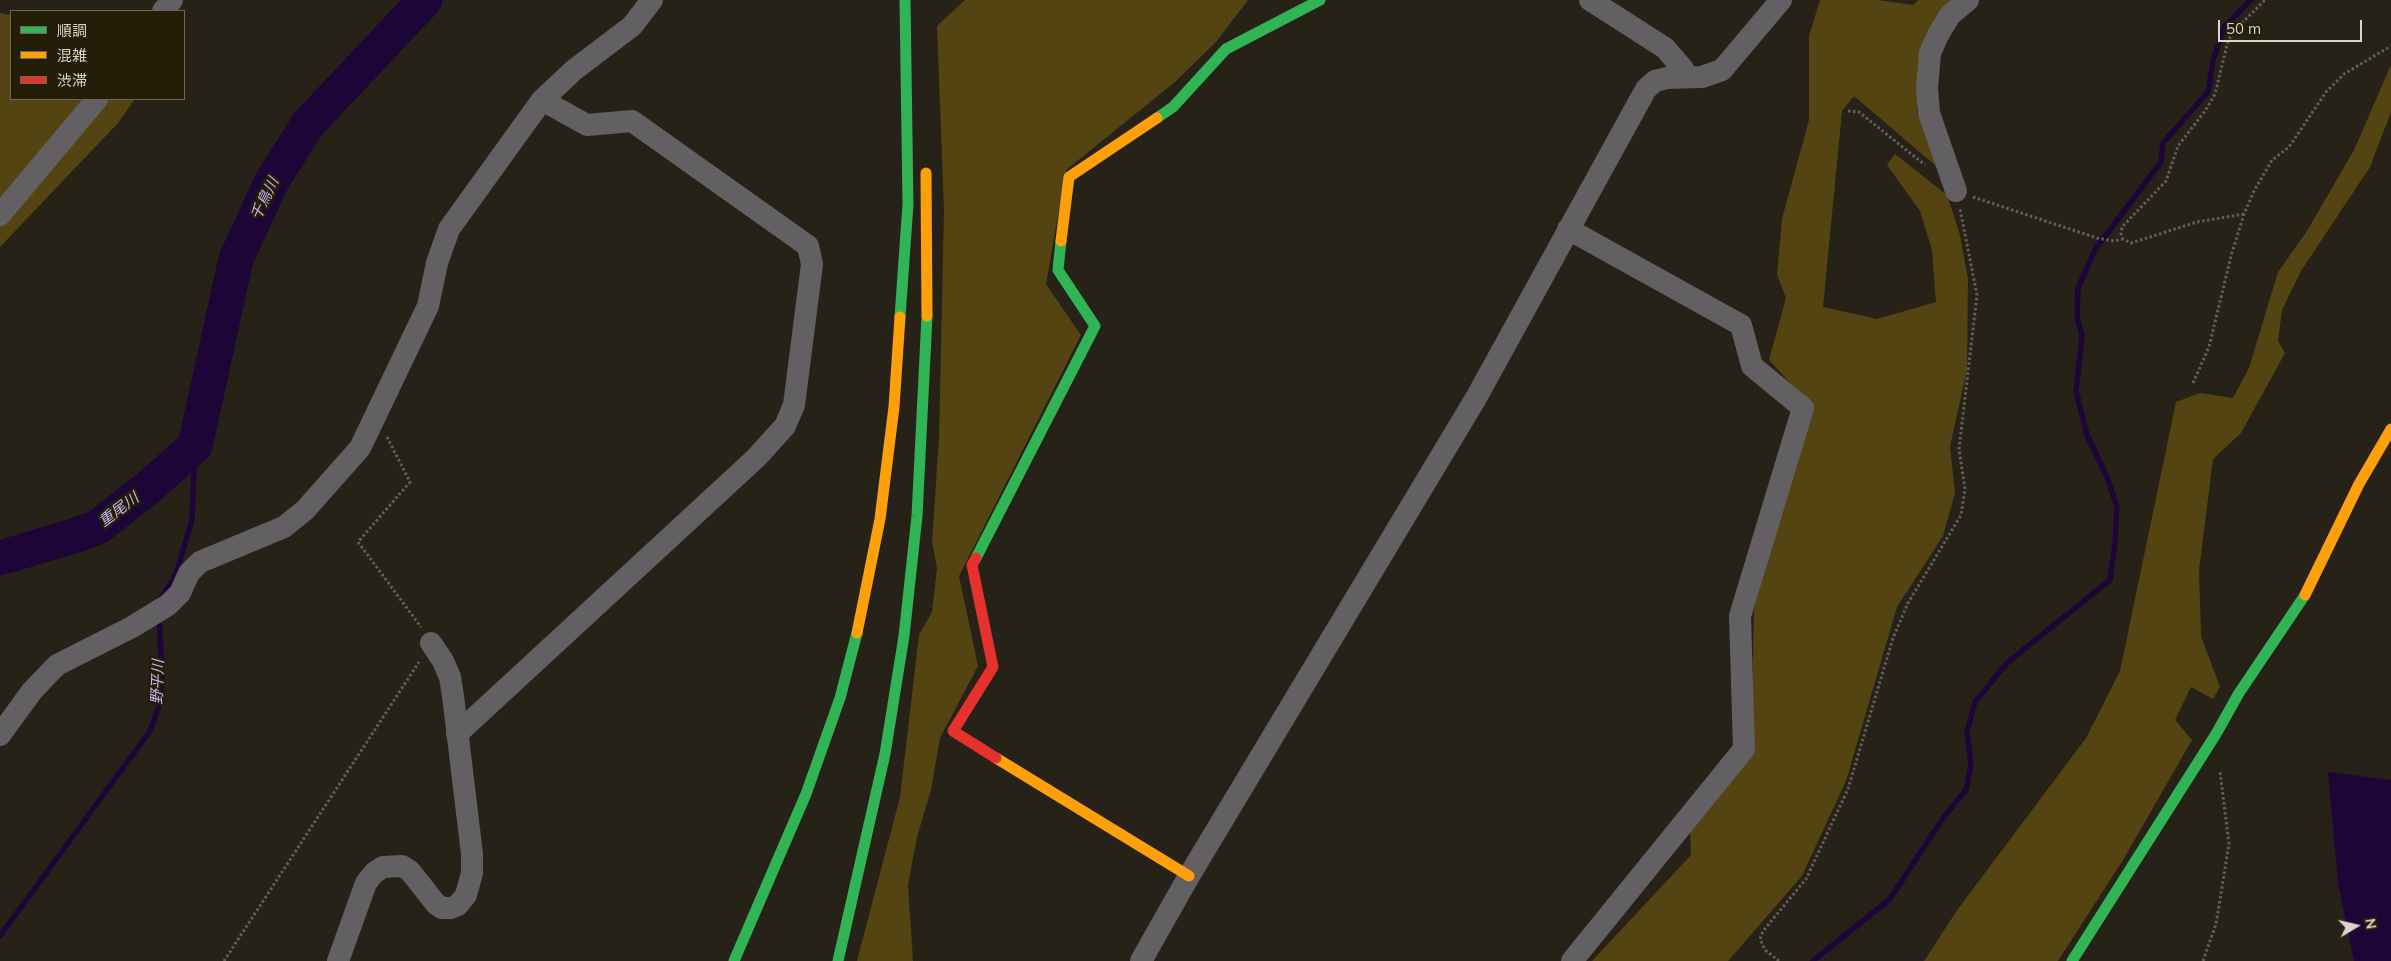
<!DOCTYPE html>
<html>
<head>
<meta charset="utf-8">
<style>
	body { margin:0 }
	#map { position:relative; width:2391px; height:961px; overflow:hidden; background:#272217; font-family:Mulish,"Noto Sans JP",sans-serif }
	canvas { display:block }
	.legend { position:absolute; left:10px; top:10px; width:175px; height:90px; box-sizing:border-box; background:#241d07; border:1px solid #6d6754; margin:0; padding:6px 9px; list-style:none; font-size:15px; color:#dad5c8 }
	.legend li { display:flex; align-items:center; gap:10px; height:25px }
	.legend b { width:25px; border:1px solid #6d6754 }
	.north { position:absolute; left:2331px; top:901px; width:50px; height:50px; -webkit-text-stroke:4px #241d07; paint-order:stroke; rotate:81deg; font-size:14px; font-weight:700; line-height:20px; text-align:center; color:#dad5c8 }
	.north::after { content:''; display:block; margin:auto; width:18px; height:22px; background:#dad5c8; clip-path:polygon(50% 0,100% 100%,50% 72%,0 100%) }
	.scale { position:absolute; left:2218px; top:20px; width:144px; height:22px; box-sizing:border-box; border:2px solid #dad5c8; border-top:0; padding-left:6px; font-size:15px; line-height:18px; white-space:nowrap; color:#dad5c8; -webkit-text-stroke:4px #241d07; paint-order:stroke }
</style>
</head>
<body>
<div id="map">
<canvas width="2391" height="961"></canvas>
<ul class="legend">
<li><b style="height:6px;background:#30b455"></b>順調</li>
<li><b style="height:6px;background:#ff9f0a"></b>混雑</li>
<li><b style="height:6px;background:#e5322d"></b>渋滞</li>
</ul>
<div class="north">N</div>
<div class="scale">50 m</div>
</div>
<script>
const g = document.querySelector('canvas').getContext('2d');
g.lineJoin = 'round';
function paint(path, color) { g.fillStyle = color; g.fill(path, 'evenodd'); }
const poly = rows => new Path2D(rows.map(r => 'M' + r).join(''));
function strokePath(path, color, width, dash) { g.strokeStyle = color; g.lineWidth = width; g.lineCap = dash ? 'butt' : 'round'; g.setLineDash(dash || []); g.stroke(path); }
function write(font, color, halo, rows, align = 'center') {
  g.font = font + ' Mulish,"Noto Sans JP",sans-serif'; g.lineWidth = 5; g.setLineDash([]); g.textBaseline = 'middle'; g.strokeStyle = halo; g.fillStyle = color; for (const [text, x, y, turn = 0] of rows) {
    g.save(); g.translate(x, y); g.rotate((+turn || 0) * Math.PI / 180); g.textAlign = isNaN(turn) ? turn : align; if (halo) g.strokeText(text, 0, 0); g.fillText(text, 0, 0); g.restore();
  }
}
paint(poly([
	[965,0,1248,0,1216,42,1175,82,1066,170,1046,284,1081,335,959,576,978,666,940,738,931,790,917,837,908,885,913,961,857,961,900,797,919,635,932,612,937,569,932,541,939,438,944,210,937,26],
	[1820,0,1878,0,1913,5,1918,0,1951,0,1920,67,1917,112,1943,172,1854,96,1842,111,1823,307,1877,319,1936,302,1932,250,1920,211,1887,165,1895,154,1947,195,1960,235,1968,279,1967,370,1950,446,1955,493,1943,536,1897,607,1846,781,1802,876,1728,961,1592,961,1691,855,1690,828,1751,757,1754,609,1811,405,1769,360,1786,298,1777,275,1782,219,1809,120,1809,36],
	[0,13,11,15,11,99,135,99,118,123,0,247],
	[2391,65,2391,112,2370,167,2301,271,2282,310,2278,341,2285,353,2241,433,2213,459,2199,570,2201,636,2220,687,2213,699,2191,687,2175,720,2192,740,2123,860,2058,961,1924,961,1958,909,2086,738,2120,671,2176,402,2200,393,2233,398,2249,368,2278,272,2307,231,2354,150]
]), '#544412');
paint(poly([
	[2328,772,2391,780,2391,961,2354,961,2338,883]
]), '#1e0538');
strokePath(poly([
	[160,600,176,574,192,520,195,446],
	[0,936,150,731,160,703,162,674,159,617],
	[1813,961,1890,899,1943,818,1966,790,1971,765,1967,731,1975,702,2007,663,2110,580,2115,544,2117,506,2106,475,2087,435,2076,391,2082,337,2077,315,2078,288,2096,248,2161,162,2163,143,2208,92,2213,61,2224,27,2251,0]
]), '#1e0538', 5.5);
strokePath(poly([
	[0,558,74,536,98,527,150,486,195,446,236,259,272,181,308,124,425,0]
]), '#1e0538', 35);
strokePath(poly([
	[1848,111,1859,112,1925,165],
	[1973,197,2097,238,2114,241,2123,239],
	[2244,214,2197,222,2131,243,2123,239,2121,234,2122,227,2166,181,2178,146,2205,111,2215,94,2228,41,2234,31,2265,0],
	[2193,383,2209,347,2231,256,2244,214,2254,191,2272,160,2289,147,2326,92,2344,74,2391,46],
	[387,437,410,482,358,542,421,627],
	[224,961,419,662],
	[1779,961,1765,950,1760,939,1763,931,1806,879,1848,789,1893,638,1908,603,1961,515,1965,489,1959,449,1977,295,1960,209],
	[2203,961,2216,924,2229,844,2220,771]
]), '#615f5e', 3, [2.5, 2.5]);
strokePath(poly([
	[1590,0,1665,48,1683,69,1685,77],
	[163,11,172,0],
	[1956,191,1929,113,1927,88,1930,53,1938,35,1950,15,1968,0],
	[0,215,97,99],
	[1568,229,1741,325,1752,366,1803,408,1740,616,1744,749,1572,961],
	[457,734,756,458,785,426,794,405,812,264,808,246,632,121,587,125,542,100],
	[0,735,32,691,57,665,132,627,168,605,180,593,189,573,200,562,284,527,305,510,360,448,428,306,437,263,449,229,542,100,574,70,632,26,652,0],
	[338,961,366,883,374,873,383,867,402,866,410,871,436,904,442,908,451,908,458,905,466,895,472,873,472,854,453,696,450,677,443,661,431,643],
	[1141,961,1189,876,1476,398,1646,89,1655,81,1667,78,1702,77,1722,70,1781,0]
]), '#626062', 22);
strokePath(poly([
	[1157,118,1173,107,1226,49,1320,0],
	[900,317,908,204,905,0],
	[976,558,1095,326,1058,270,1061,241],
	[734,961,806,794,840,698,857,633],
	[838,961,885,754,904,636,917,516,927,316],
	[2072,961,2216,734,2239,693,2305,595]
]), '#30b455', 11);
strokePath(poly([
	[926,173,927,316],
	[1061,241,1069,177,1157,118],
	[2305,595,2359,484,2391,429],
	[857,633,880,519,894,407,900,317],
	[996,758,1189,876]
]), '#ff9f0a', 11);
strokePath(poly([
	[976,558,972,565,993,667,953,731,996,758]
]), '#e5322d', 11);
write('italic 15px', '#c7b4f5', '#241d07', [
	["千鳥川",265,199,-64],
	["重尾川",119,510,-37],
	["野平川",158,682,-88]
]);
</script>
</body>
</html>
